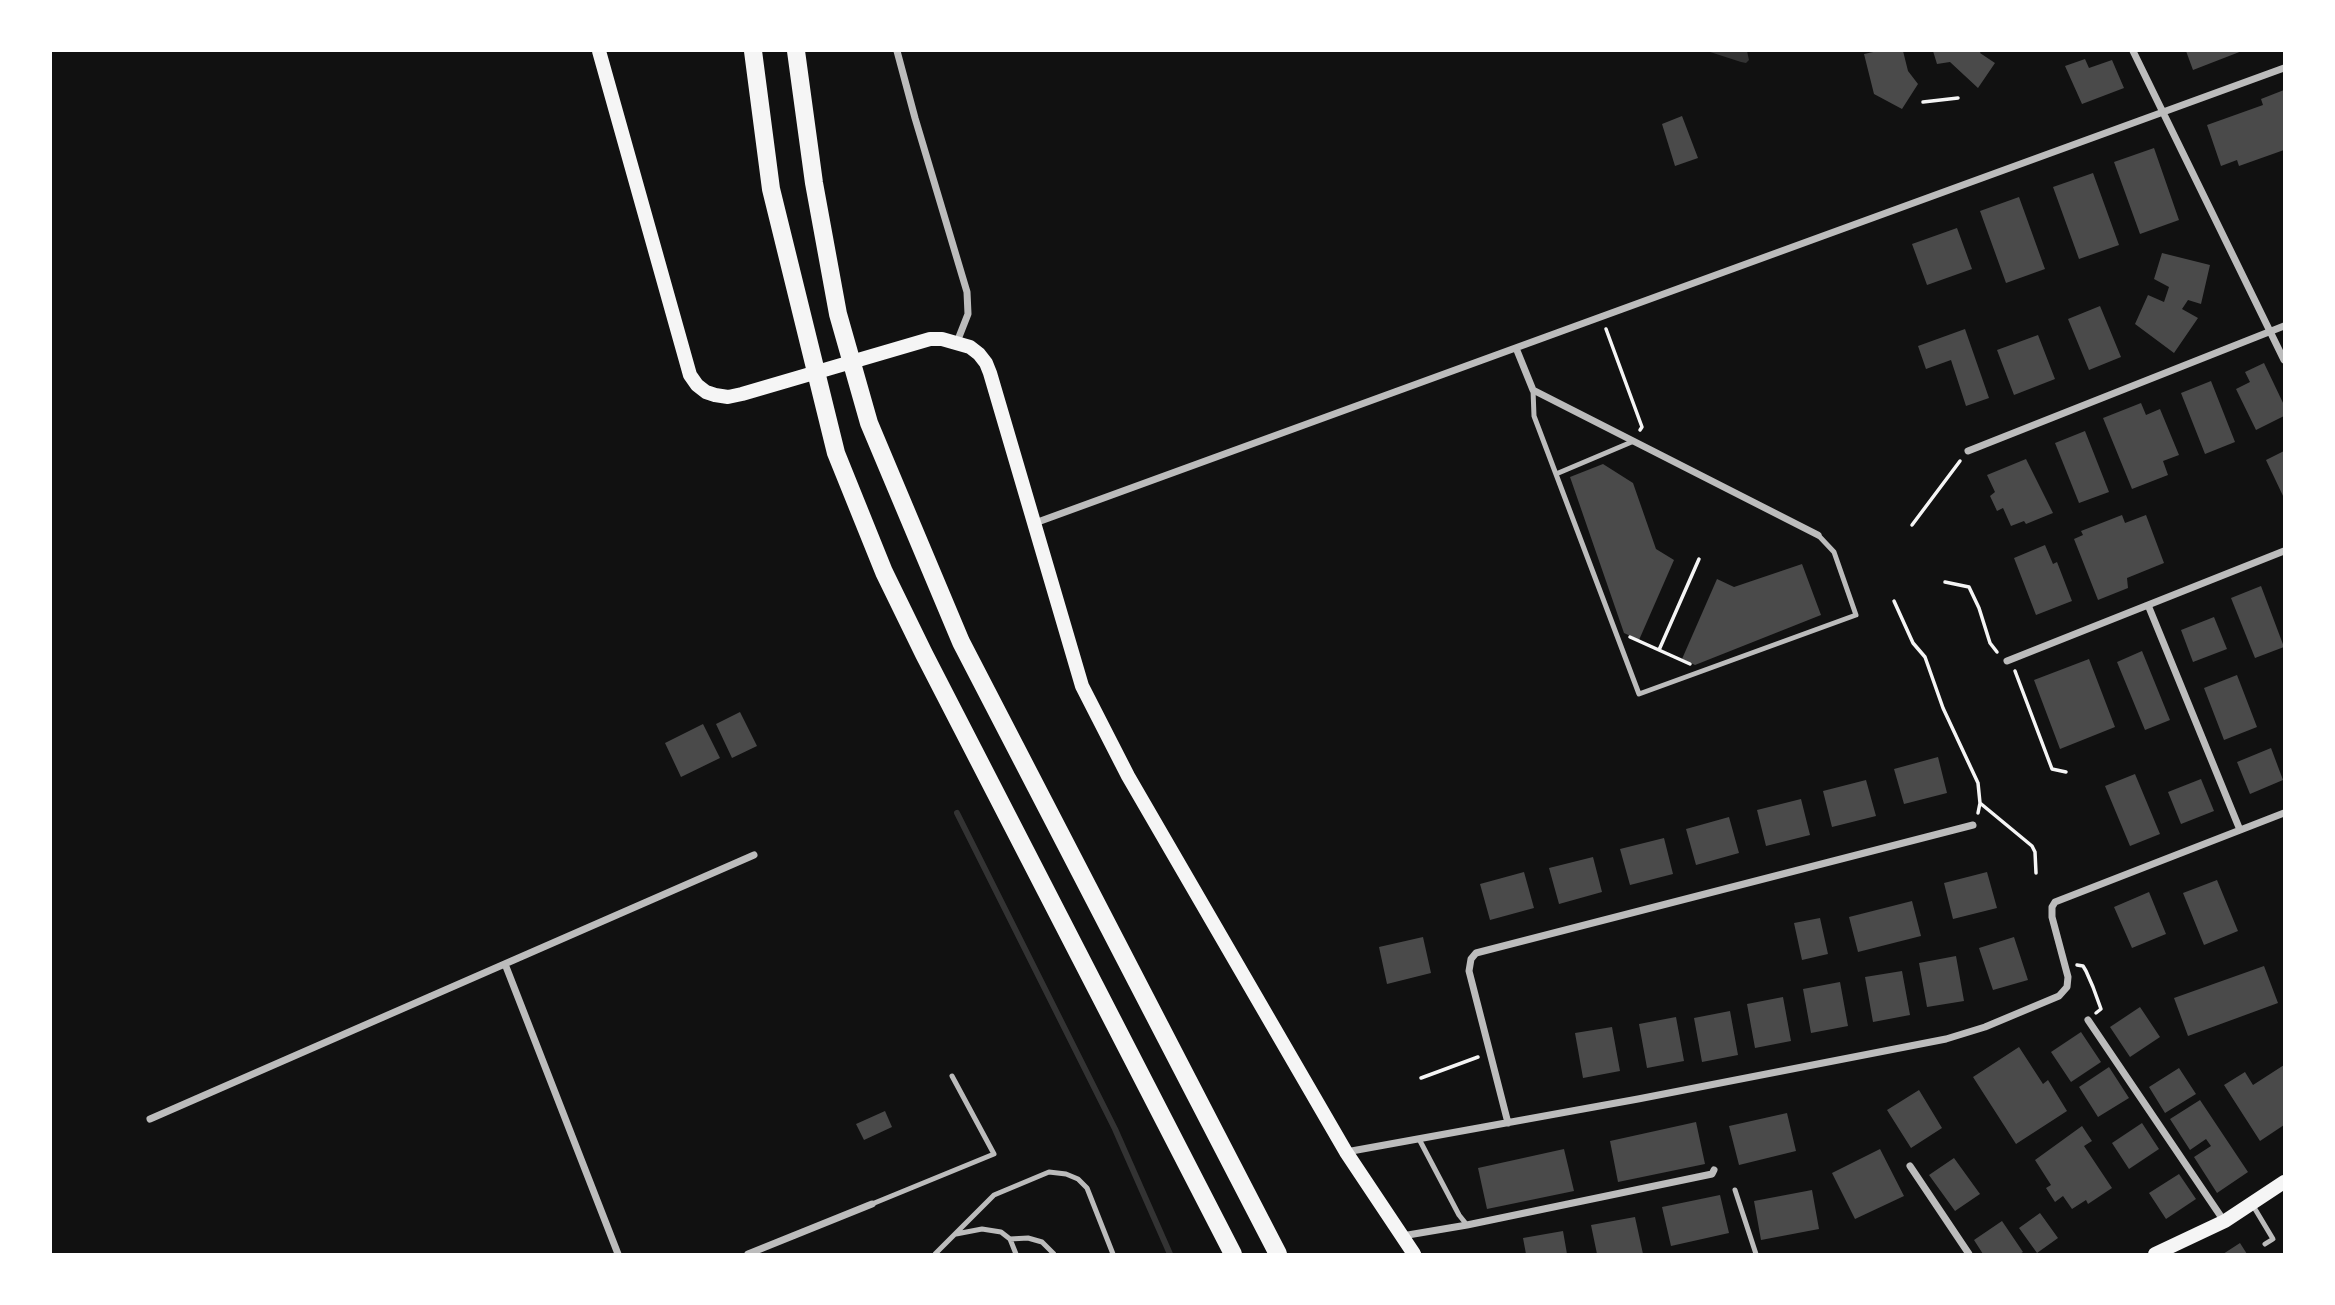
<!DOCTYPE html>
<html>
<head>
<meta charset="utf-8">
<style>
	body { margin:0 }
	#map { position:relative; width:2335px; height:1305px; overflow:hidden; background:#111; font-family:Barlow,sans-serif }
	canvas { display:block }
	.frame { position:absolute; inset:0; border:52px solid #fff; pointer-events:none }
</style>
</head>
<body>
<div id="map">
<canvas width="2335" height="1305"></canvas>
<div class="frame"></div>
</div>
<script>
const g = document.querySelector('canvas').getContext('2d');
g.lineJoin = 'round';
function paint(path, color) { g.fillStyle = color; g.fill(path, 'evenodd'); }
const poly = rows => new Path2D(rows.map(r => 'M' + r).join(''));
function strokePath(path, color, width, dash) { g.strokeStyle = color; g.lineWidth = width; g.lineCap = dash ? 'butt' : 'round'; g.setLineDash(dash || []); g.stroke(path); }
paint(poly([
	[1707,51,1747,51,1749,60,1746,63,1741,62]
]), '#333');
strokePath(poly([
	[957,813,1115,1129,1170,1254]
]), '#333', 6);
paint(poly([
	[1878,51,1903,51,1908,71,1918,84,1902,109,1874,94,1864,54],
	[1933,51,1981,51,1980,53,1995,63,1978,88,1950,62,1937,64],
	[2186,51,2242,51,2193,70],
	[2085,59,2089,68,2112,60,2124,88,2082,104,2065,66],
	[2284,90,2284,150,2239,166,2237,160,2221,166,2207,125,2263,105,2261,99],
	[1682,116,1698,158,1675,166,1662,124],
	[2154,148,2179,220,2140,234,2114,162],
	[2093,173,2119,245,2079,259,2053,187],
	[2019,197,2045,269,2006,283,1980,211],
	[1957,228,1972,269,1927,285,1912,244],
	[2162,253,2210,265,2201,304,2188,300,2182,309,2198,318,2174,353,2135,324,2148,295,2164,302,2169,287,2154,279],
	[2100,306,2121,357,2089,370,2068,319],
	[1965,329,1989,398,1966,406,1951,360,1926,369,1918,346],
	[2038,335,2055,379,2014,395,1997,350],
	[2264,363,2284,405,2284,416,2256,430,2236,389,2250,382,2245,372],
	[2211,381,2235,442,2205,454,2181,393],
	[2141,403,2146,415,2160,409,2179,455,2163,461,2168,475,2132,489,2103,418],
	[2085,431,2109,492,2079,503,2055,443],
	[2284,451,2284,498,2266,460],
	[2026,459,2053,513,2026,524,2024,521,2011,526,2003,508,1997,511,1990,496,1995,492,1987,475],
	[1603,464,1633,483,1656,549,1674,560,1639,640,1624,633,1570,477],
	[2122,515,2125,523,2146,515,2164,563,2127,578,2128,588,2098,600,2074,539,2083,535,2081,531],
	[2045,545,2053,564,2057,562,2072,601,2036,615,2014,558],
	[1802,564,1821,615,1695,665,1682,659,1717,579,1734,587],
	[2261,586,2284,647,2255,658,2231,598],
	[2214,617,2227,649,2193,662,2181,630],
	[2142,651,2170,720,2145,730,2117,662],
	[2089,659,2115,727,2060,749,2034,680],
	[2237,675,2257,727,2224,740,2204,688],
	[740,712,757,746,732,758,716,724],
	[703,724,720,758,681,777,665,743],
	[2271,748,2283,780,2250,794,2237,762],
	[1938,757,1947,793,1904,804,1894,769],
	[2135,774,2160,834,2130,846,2105,786],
	[2201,779,2214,811,2181,824,2168,792],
	[1866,780,1876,816,1832,827,1823,791],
	[1801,799,1810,835,1766,846,1757,810],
	[1729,817,1739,853,1696,865,1686,829],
	[1664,838,1673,874,1630,885,1620,849],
	[1593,857,1602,892,1559,904,1549,868],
	[1524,872,1534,908,1490,920,1480,884],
	[1987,872,1997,908,1953,919,1944,883],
	[2217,880,2238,931,2204,945,2183,893],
	[2149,892,2166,934,2132,948,2114,907],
	[1912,901,1921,936,1858,952,1849,917],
	[1820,918,1828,954,1802,960,1794,923],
	[1423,937,1431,973,1387,984,1379,947],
	[2014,937,2028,980,1993,990,1979,948],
	[1956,956,1964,1001,1927,1007,1919,963],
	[2264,966,2278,1003,2188,1036,2174,998],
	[1902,971,1910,1015,1873,1022,1865,977],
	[1840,982,1848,1026,1811,1033,1803,989],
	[1783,997,1791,1041,1755,1048,1747,1004],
	[2140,1007,2160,1037,2130,1057,2110,1027],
	[1730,1011,1738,1055,1702,1062,1694,1018],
	[1676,1017,1684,1061,1647,1068,1639,1024],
	[1612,1027,1620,1071,1583,1078,1575,1033],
	[2081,1032,2101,1062,2071,1082,2051,1052],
	[2019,1047,2043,1084,2048,1080,2067,1111,2016,1144,1973,1077],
	[2284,1065,2284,1125,2260,1141,2224,1085,2245,1072,2253,1085],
	[2109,1067,2129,1098,2098,1117,2079,1087],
	[2179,1068,2196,1094,2165,1113,2149,1087],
	[1919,1090,1942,1128,1911,1148,1887,1110],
	[2200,1100,2248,1172,2217,1193,2194,1157,2211,1146,2206,1139,2190,1150,2170,1119],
	[885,1111,892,1127,864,1140,856,1124],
	[1787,1113,1796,1151,1739,1165,1729,1126],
	[1696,1122,1705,1164,1618,1182,1610,1141],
	[2142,1123,2159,1149,2129,1169,2112,1143],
	[2082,1126,2092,1141,2084,1146,2112,1188,2088,1204,2086,1200,2072,1209,2063,1196,2055,1202,2046,1188,2051,1185,2035,1160],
	[1564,1149,1574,1191,1487,1209,1478,1168],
	[1880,1149,1904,1196,1855,1219,1832,1173],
	[1954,1158,1980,1194,1955,1211,1929,1175],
	[2179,1174,2196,1199,2166,1219,2149,1193],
	[1812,1190,1819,1229,1761,1240,1754,1201],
	[1720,1195,1729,1233,1671,1246,1662,1207],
	[2040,1213,2058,1238,2037,1253,2019,1228],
	[1635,1217,1643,1254,1597,1254,1591,1225],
	[2002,1221,2023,1252,2020,1254,1983,1254,1974,1240],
	[1563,1231,1567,1254,1526,1254,1523,1238],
	[2240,1243,2247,1254,2223,1254]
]), '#4a4a4a');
strokePath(poly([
	[1923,102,1958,98],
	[1606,329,1642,427,1640,430],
	[1912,525,1960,461],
	[1945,582,1969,587,1979,608,1990,643,1997,652],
	[1894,601,1913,643,1925,657,1943,708,1978,783,1980,803,1978,813],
	[1630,637,1690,664],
	[1659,650,1699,559],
	[2015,671,2052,769,2066,772],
	[1980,803,2032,846,2035,852,2036,873],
	[2077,965,2083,966,2086,971,2093,987,2101,1009,2096,1013],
	[1421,1078,1478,1057]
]), '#f5f5f5', 3.5);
strokePath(poly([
	[1533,390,1534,416,1639,694,1856,615,1834,552,1818,535],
	[1556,474,1634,441],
	[1419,1139,1459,1215,1467,1225],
	[1735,1190,1756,1254],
	[872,1204,994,1154,952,1076],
	[2252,1204,2273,1239,2265,1244],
	[956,1234,982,1229,1001,1232,1010,1239,1016,1254],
	[1010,1239,1028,1238,1042,1242,1054,1254],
	[935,1254,994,1195,1049,1172,1066,1174,1078,1179,1087,1188,1113,1254]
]), '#bcbcbc', 5);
strokePath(poly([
	[897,51,915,118,967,292,968,314,957,342],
	[2133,51,2284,360],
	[1516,348,1533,390,1818,535],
	[1968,451,2284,326],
	[1035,523,2284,68],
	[2148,605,2240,830],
	[2007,661,2284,551],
	[505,964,618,1254],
	[2088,1020,2224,1221],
	[150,1119,754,855],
	[1508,1123,1469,971,1471,959,1476,953,1973,825],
	[1346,1152,1638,1099,1946,1039,1985,1027,2059,996,2067,987,2068,977,2052,917,2052,907,2055,902,2284,813],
	[1910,1166,1969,1254],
	[1402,1236,1467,1225,1712,1174,1714,1170],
	[748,1254,872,1204]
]), '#bcbcbc', 7);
strokePath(poly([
	[599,51,690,375,697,385,706,392,715,395,728,397,742,394,930,339,942,339,970,347,979,354,986,363,990,373,1082,686,1128,776,1346,1152,1414,1254],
	[2155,1254,2225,1221,2284,1182]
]), '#f5f5f5', 14);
strokePath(poly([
	[753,51,771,189,836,453,884,572,924,654,1233,1254],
	[796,51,814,183,838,314,869,423,961,642,1278,1254]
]), '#f5f5f5', 18);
</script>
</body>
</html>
